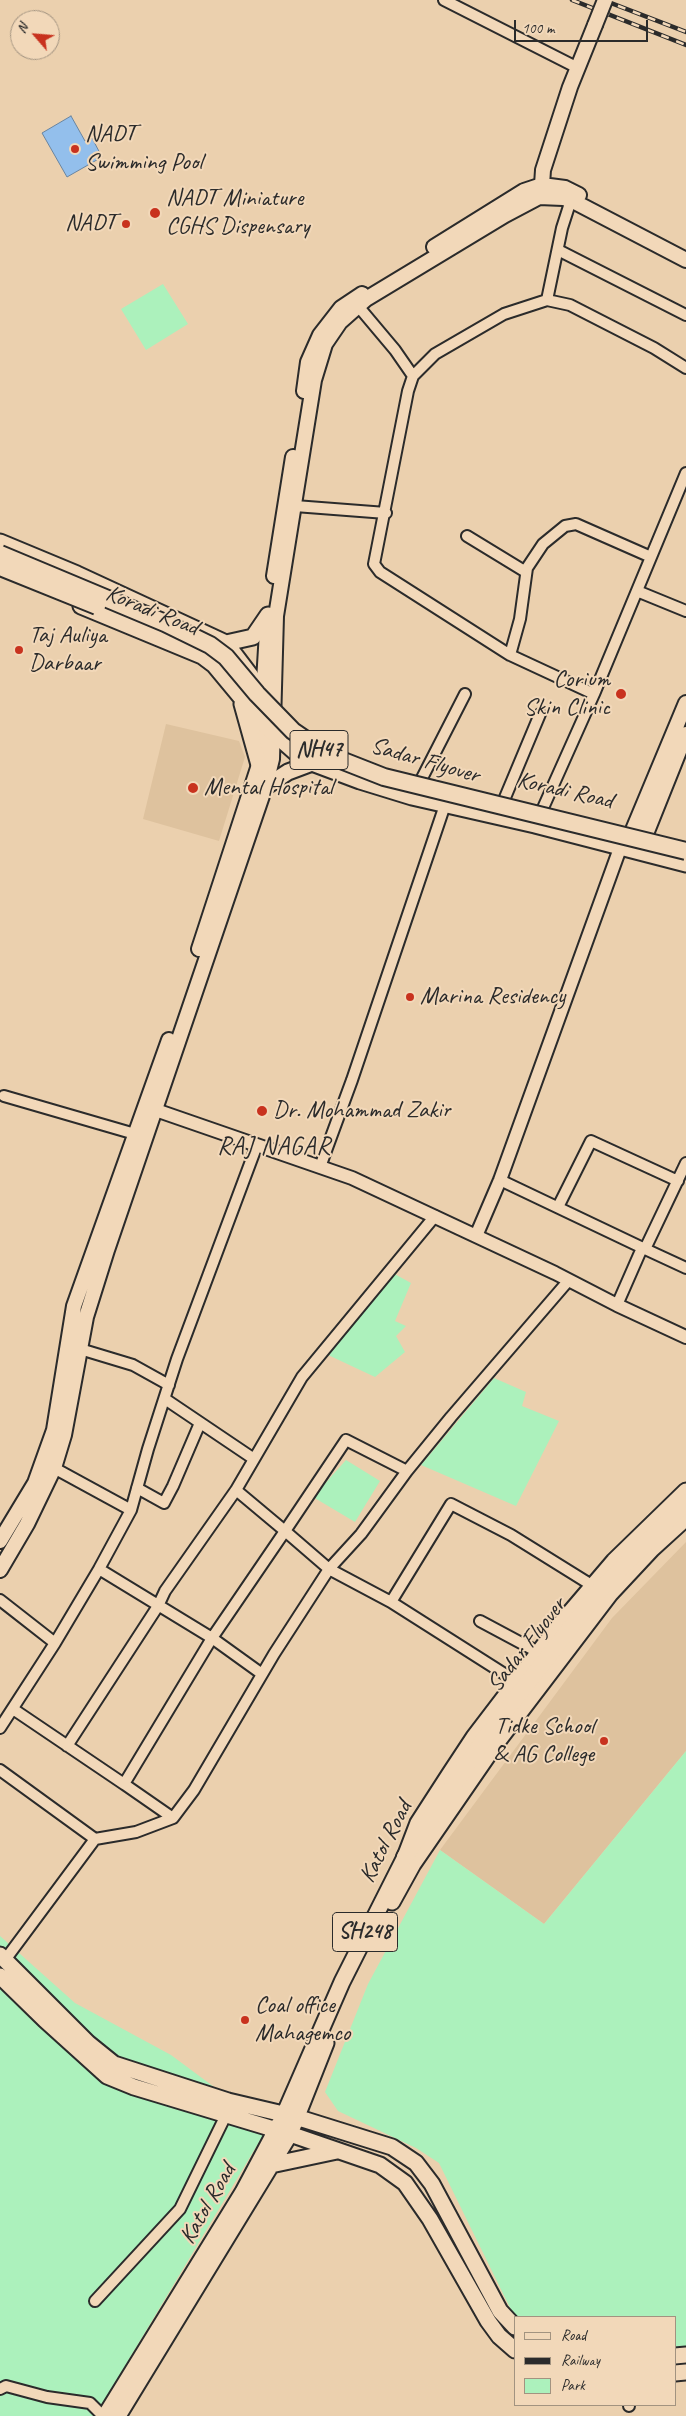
<!DOCTYPE html>
<html>
<head>
<meta charset="utf-8">
<style>
	body { margin:0 }
	#map { position:relative; width:686px; height:2416px; overflow:hidden; background:#ebd0ae; font-family:Caveat,sans-serif }
	canvas { display:block }
	.legend { position:absolute; left:514px; top:2316px; width:162px; height:90px; box-sizing:border-box; background:#f2d8b9; border:1px solid #a29380; margin:0; padding:6px 9px; list-style:none; font-size:15px; color:#2b2b2b }
	.legend li { display:flex; align-items:center; gap:10px; height:25px }
	.legend b { width:25px; border:1px solid #a29380 }
	.north { position:absolute; left:10px; top:10px; width:50px; height:50px; box-sizing:border-box; background:#f2d8b9; border:1px solid #a29380; border-radius:50%; rotate:297deg; font-size:14px; font-weight:700; line-height:20px; text-align:center; color:#2b2b2b }
	.north::after { content:''; display:block; margin:auto; width:18px; height:22px; background:#c8321e; clip-path:polygon(50% 0,100% 100%,50% 72%,0 100%) }
	.scale { position:absolute; left:514px; top:20px; width:134px; height:22px; box-sizing:border-box; border:2px solid #2b2b2b; border-top:0; padding-left:6px; font-size:15px; line-height:18px; white-space:nowrap; color:#2b2b2b; -webkit-text-stroke:4px #f2d8b9; paint-order:stroke }
</style>
</head>
<body>
<div id="map">
<canvas width="686" height="2416"></canvas>
<ul class="legend">
<li><b style="height:6px;background:#f2d8b9"></b>Road</li>
<li><b style="height:6px;background:#2b2b2b"></b>Railway</li>
<li><b style="height:14px;background:#acf1bc"></b>Park</li>
</ul>
<div class="north">N</div>
<div class="scale">100 m</div>
</div>
<script>
const g = document.querySelector('canvas').getContext('2d');
g.lineJoin = 'round';
function paint(path, color) { g.fillStyle = color; g.fill(path, 'evenodd'); }
const poly = rows => new Path2D(rows.map(r => 'M' + r).join(''));
function strokePath(path, color, width, dash) { g.strokeStyle = color; g.lineWidth = width; g.lineCap = dash ? 'butt' : 'round'; g.setLineDash(dash || []); g.stroke(path); }
function write(font, color, halo, rows, align = 'center') {
  g.font = font + ' Caveat,sans-serif'; g.lineWidth = 4; g.setLineDash([]); g.textBaseline = 'middle'; g.strokeStyle = halo; g.fillStyle = color; for (const [text, x, y, turn = 0] of rows) {
    g.save(); g.translate(x, y); g.rotate((+turn || 0) * Math.PI / 180); g.textAlign = isNaN(turn) ? turn : align; if (halo) g.strokeText(text, 0, 0); g.fillText(text, 0, 0); g.restore();
  }
}
paint(poly([
	[166,724,239,741,245,757,219,841,143,819],
	[686,1542,686,1751,544,1924,440,1850,612,1618]
]), '#dec29e');
paint(poly([
	[163,284,188,324,146,350,121,309],
	[391,1272,411,1283,395,1321,406,1326,396,1336,405,1352,375,1377,326,1354],
	[494,1378,526,1392,522,1406,559,1421,516,1506,421,1465],
	[346,1460,380,1481,355,1522,313,1497],
	[686,1751,686,2352,675,2352,675,2317,515,2318,439,2163,416,2148,338,2111,325,2092,368,1984,440,1850,544,1924],
	[0,1936,75,2003,171,2055,268,2127,95,2416,0,2416]
]), '#acf1bc');
const water = poly([
	[71,116,85,141,92,138,102,157,67,177,42,133,71,116]
]);
paint(water, '#93bfec');
strokePath(water, '#69849f', 1);
const minor = poly([
	[444,0,578,68],
	[558,250,686,315],
	[547,300,562,228,571,200],
	[358,306,395,350,413,376],
	[295,506,386,513],
	[467,536,526,572],
	[637,591,686,611],
	[510,655,520,619,527,568,543,544,565,526,576,524,651,557],
	[594,694,510,655,380,572,374,564,408,391,413,376,435,354,504,314,547,300,570,305,654,348,686,368],
	[420,782,465,694],
	[504,800,540,714],
	[543,808,594,694,686,473],
	[4,1096,135,1134],
	[320,1167,352,1080,447,799],
	[500,1180,645,1249,686,1163],
	[558,1207,591,1141,678,1181],
	[645,1249,686,1268],
	[617,1305,642,1248],
	[80,1349,133,1365,169,1385],
	[165,1399,254,1459],
	[54,1468,131,1510],
	[407,1471,346,1440,285,1531,329,1569,391,1602,517,1682],
	[137,1488,164,1503,173,1486,200,1423],
	[99,1569,212,1638,262,1674],
	[0,1600,55,1643],
	[391,1602,451,1504,511,1535,593,1586],
	[480,1621,538,1652],
	[13,1709,124,1784,212,1638,285,1531,236,1490,302,1377,435,1216],
	[0,1728,55,1643,99,1569,131,1510,148,1449,177,1359,257,1145],
	[67,1746,158,1606,165,1591,236,1490],
	[0,1770,95,1839],
	[124,1784,173,1818],
	[5,1960,95,1839,136,1832,173,1818,194,1790,274,1654,329,1569,361,1534,407,1471,451,1417,569,1280],
	[95,2301,180,2209,226,2115],
	[0,2389,6,2386,47,2397,90,2403,103,2416],
	[629,2406,629,2405]
]);
const tertiary = poly([
	[147,1107,352,1178,555,1273,617,1305,686,1337],
	[476,1236,500,1180,623,840]
]);
const secondary = poly([
	[544,194,542,185,543,170,570,87,595,25],
	[434,247,524,191,542,185,565,188,579,195],
	[304,391,308,362,320,335,341,308,362,294],
	[274,576,293,457],
	[633,830,686,703],
	[646,834,686,734],
	[199,949,259,765,268,615],
	[0,1541,35,1483,54,1430,74,1306,169,1040],
	[0,1570,27,1524,54,1468,64,1435,86,1317,107,1250,265,787,272,759,276,616,314,380,325,344,340,322,366,299,505,215,539,197,563,198,571,200,686,260]
]);
const primary = poly([
	[0,542,77,574,226,643,251,676],
	[81,606,202,656,214,665,263,724,297,754,312,763,360,781,412,797,535,825,686,864],
	[226,643,253,637,268,615],
	[242,704,259,765],
	[265,787,288,772,312,763],
	[392,1902,413,1864,495,1745,610,1594,652,1549,686,1518],
	[0,1955,88,2043,114,2064,228,2101,296,2117,392,2147,416,2163,432,2184,500,2311,515,2327],
	[0,1976,45,2020,107,2076,134,2087,290,2134,380,2165,405,2183,430,2219,488,2321,499,2336,515,2350],
	[271,2165,337,2151],
	[675,2356,686,2355],
	[675,2373,686,2372],
	[105,2416,243,2192,284,2115,342,1982,405,1857,418,1823,449,1775,474,1737,561,1623,614,1561,686,1491],
	[118,2416,290,2134,326,2043]
]);
const trunk = poly([
	[405,1857,484,1739,599,1591,686,1502]
]);
strokePath(minor, '#2b2b2b', 14);
strokePath(tertiary, '#2b2b2b', 16);
strokePath(secondary, '#2b2b2b', 18);
strokePath(primary, '#2b2b2b', 19);
strokePath(trunk, '#2b2b2b', 20);
strokePath(minor, '#f2d8b9', 10);
strokePath(tertiary, '#f2d8b9', 12);
strokePath(secondary, '#f2d8b9', 14);
strokePath(primary, '#f2d8b9', 15);
strokePath(trunk, '#f2d8b9', 16);
const rail = poly([
	[572,0,686,45],
	[603,0,686,32]
]);
strokePath(rail, '#2b2b2b', 4.5);
strokePath(rail, '#f2d8b9', 2.5, [8]);
const secondaryBridge = poly([
	[595,25,605,0]
]);
const trunkBridge = poly([
	[0,554,165,623,210,645,226,657,257,694,293,731,328,755,384,777,686,851],
	[0,567,97,606]
]);
strokePath(secondaryBridge, '#2b2b2b', 18, []);
strokePath(trunkBridge, '#2b2b2b', 20, []);
strokePath(secondaryBridge, '#f2d8b9', 14);
strokePath(trunkBridge, '#f2d8b9', 16);
for (const [x, y, r, color] of [
	[75,149,5,"#c8321e"],
	[155,213,6,"#c8321e"],
	[126,224,5,"#c8321e"],
	[19,650,5,"#c8321e"],
	[621,694,6,"#c8321e"],
	[193,788,6,"#c8321e"],
	[410,997,5,"#c8321e"],
	[262,1111,6,"#c8321e"],
	[604,1741,5,"#c8321e"],
	[245,2020,5,"#c8321e"]
]) { const dot = new Path2D(); dot.arc(x, y, r, 0, 2 * Math.PI); g.fillStyle = color; g.fill(dot); strokePath(dot, '#f2d8b9', 2); }
for (const [x, y, w] of [
	[319,750,58],
	[365,1932,65]
]) { const box = new Path2D(); box.roundRect(x - w / 2, y - 19.5, w, 39, 4); g.fillStyle = '#f2d8b9'; g.fill(box); strokePath(box, '#2b2b2b', 1); }
write('bold 22px', '#2b2b2b', null, [
	["NH47",319,750],
	["SH248",365,1932]
]);
write('24px', '#2b2b2b', '#f2d8b9', [
	["NADT",85,135],
	["Swimming Pool",85,163],
	["NADT Miniature",166,199],
	["CGHS Dispensary",166,227],
	["NADT",116,224,"right"],
	["Taj Auliya",29,636],
	["Darbaar",29,664],
	["Corium",610,680,"right"],
	["Skin Clinic",610,708,"right"],
	["Mental Hospital",204,788],
	["Marina Residency",420,997],
	["Dr. Mohammad Zakir",273,1111],
	["Tidke School",594,1727,"right"],
	["& AG College",594,1755,"right"],
	["Coal office",255,2006],
	["Mahagemco",255,2034]
], 'left');
write('24px', '#2b2b2b', '#f2d8b9', [
	["Koradi Road",152,611,22],
	["Sadar Flyover",425,761,16],
	["Koradi Road",565,791,13],
	["Sadar Flyover",527,1645,-52],
	["Katol Road",386,1842,-63],
	["Katol Road",208,2204,-60]
]);
g.letterSpacing = '1px';
write('25px', '#2b2b2b', '#f2d8b9', [
	["RAJ NAGAR",274,1147]
]);
g.letterSpacing = '0px';
</script>
</body>
</html>
